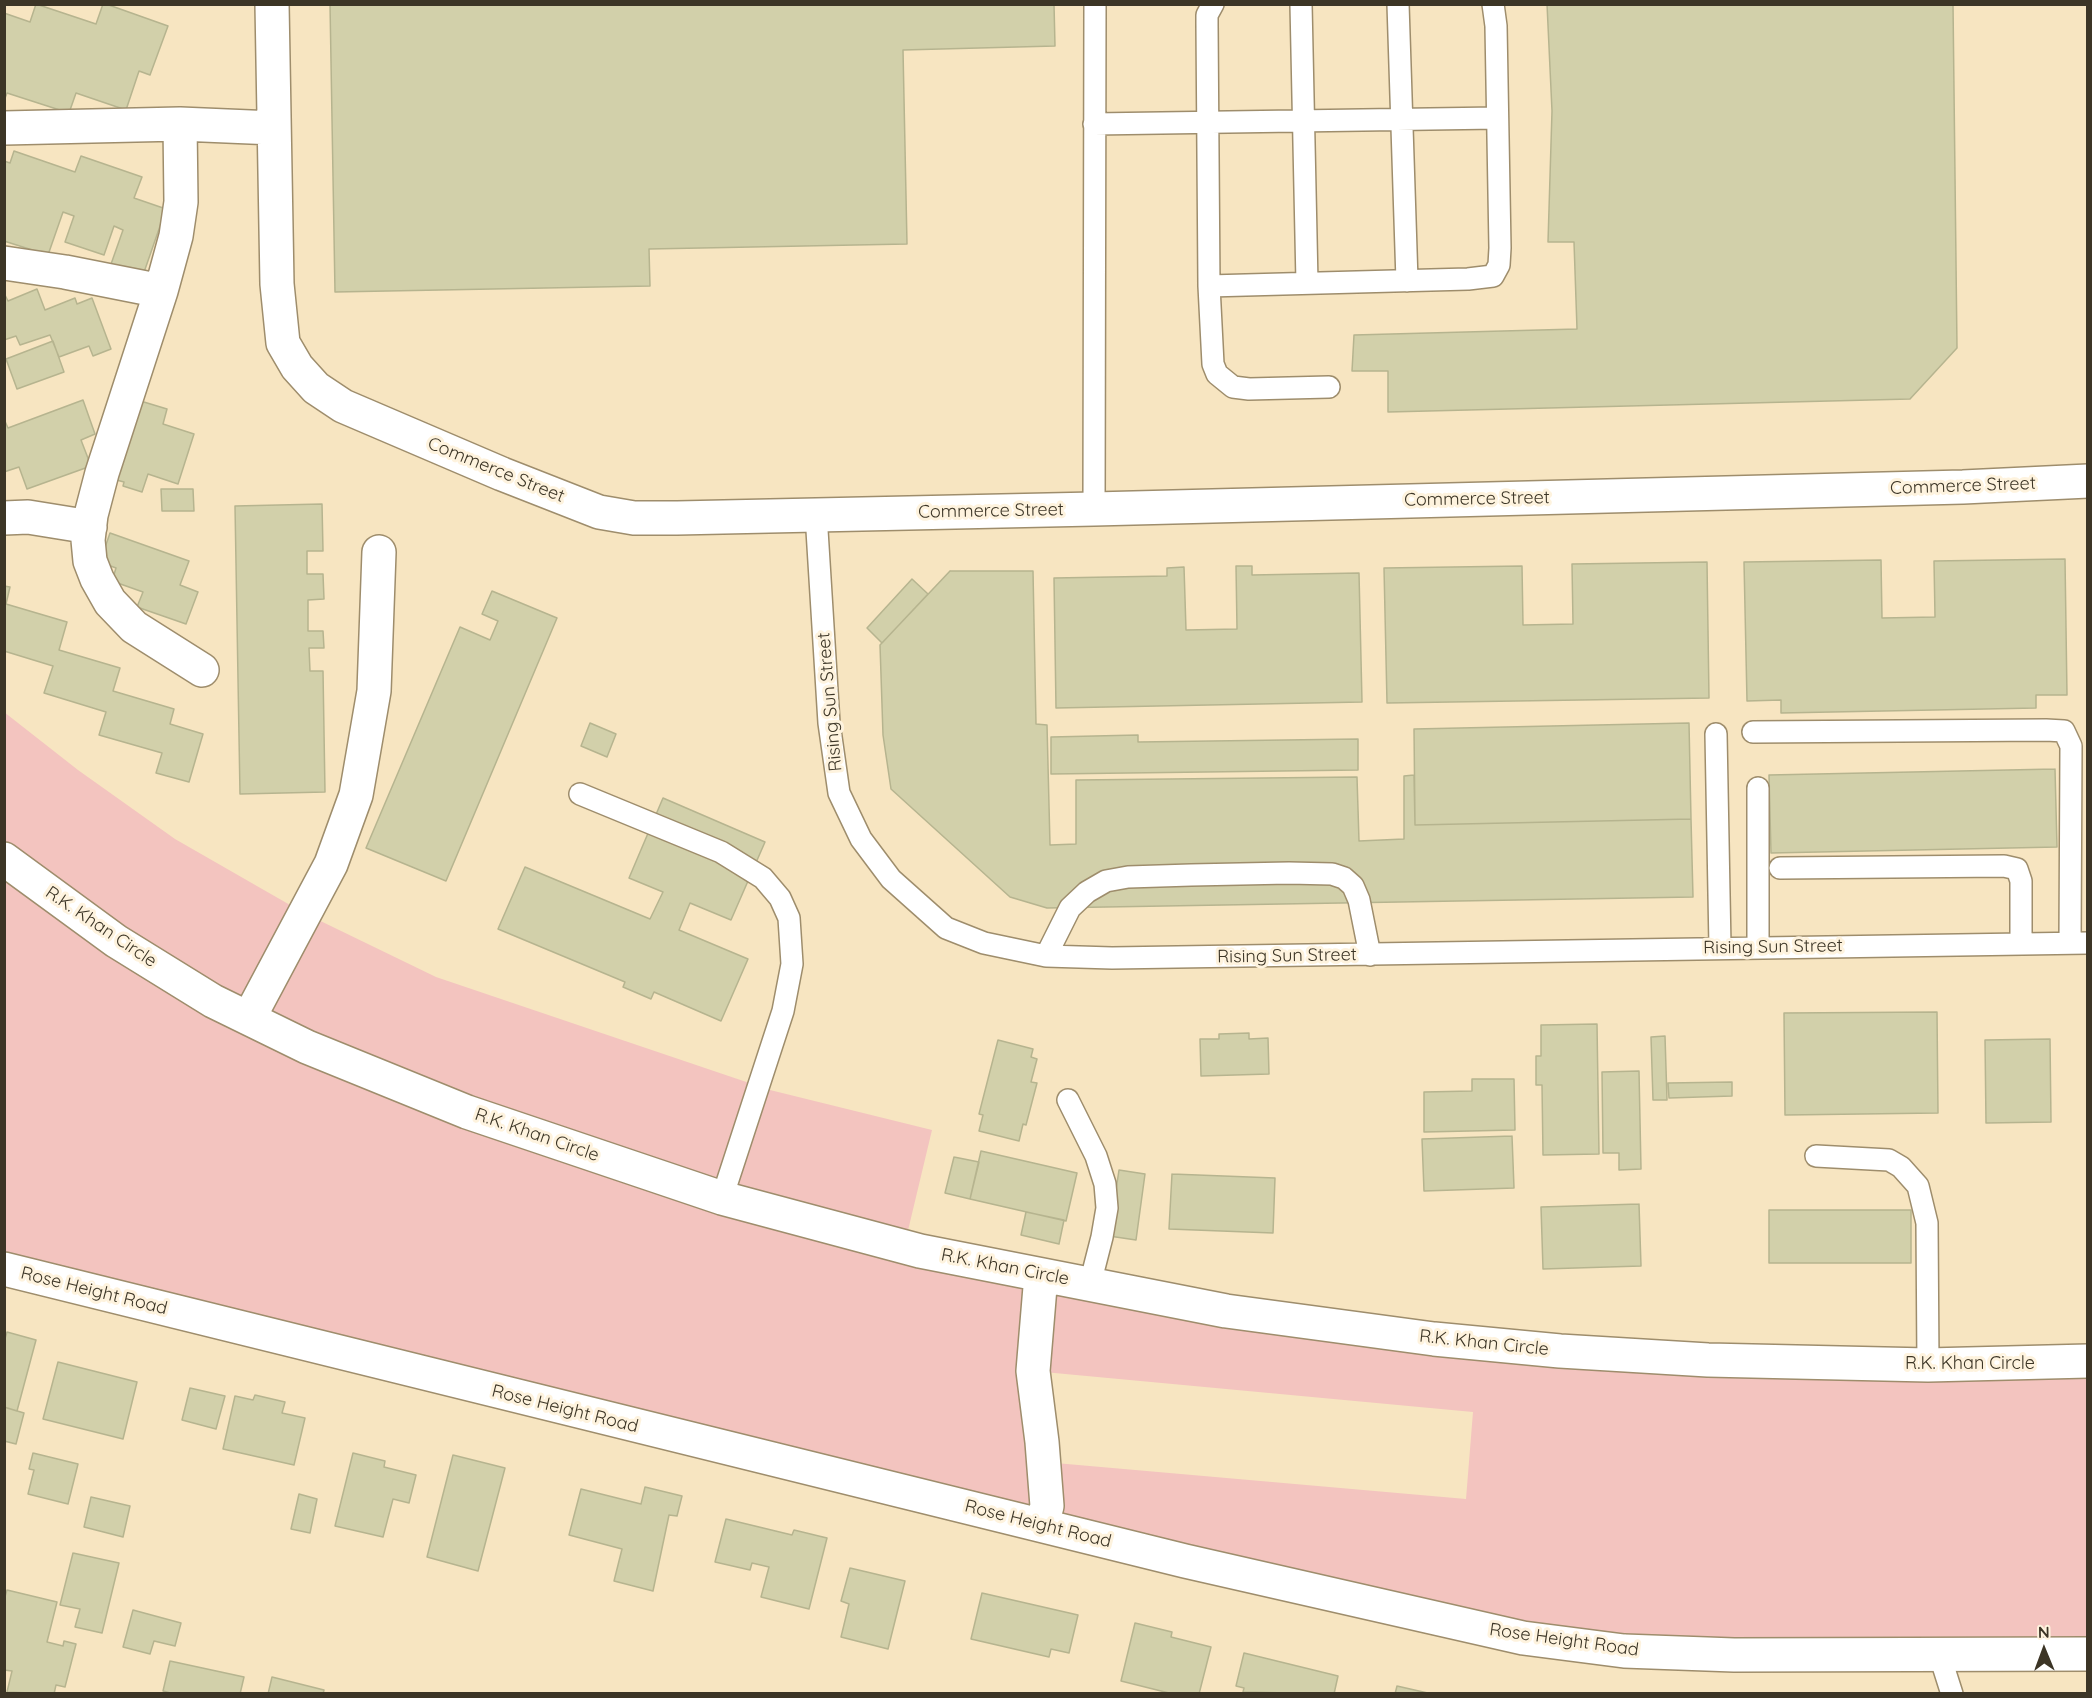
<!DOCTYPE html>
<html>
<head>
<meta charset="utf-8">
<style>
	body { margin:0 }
	#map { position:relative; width:2092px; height:1698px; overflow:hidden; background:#f7e5c1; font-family:Quicksand,sans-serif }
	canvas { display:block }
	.frame { position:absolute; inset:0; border:6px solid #3c3526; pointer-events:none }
	.north { position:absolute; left:2014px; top:1620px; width:60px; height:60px; -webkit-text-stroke:4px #fef3de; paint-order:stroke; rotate:359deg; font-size:16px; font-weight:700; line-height:24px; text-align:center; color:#3c3526 }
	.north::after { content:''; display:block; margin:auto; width:21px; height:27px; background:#3c3526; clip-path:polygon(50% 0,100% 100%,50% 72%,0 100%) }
</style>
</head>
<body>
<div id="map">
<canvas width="2092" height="1698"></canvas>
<div class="frame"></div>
<div class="north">N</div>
</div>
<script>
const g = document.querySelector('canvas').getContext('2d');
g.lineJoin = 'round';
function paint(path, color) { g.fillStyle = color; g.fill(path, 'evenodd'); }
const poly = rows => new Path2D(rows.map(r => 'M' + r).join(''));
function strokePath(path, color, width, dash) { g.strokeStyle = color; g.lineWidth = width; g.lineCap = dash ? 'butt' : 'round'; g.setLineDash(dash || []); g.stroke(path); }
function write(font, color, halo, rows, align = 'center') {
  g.font = font + ' Quicksand,sans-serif'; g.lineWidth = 6; g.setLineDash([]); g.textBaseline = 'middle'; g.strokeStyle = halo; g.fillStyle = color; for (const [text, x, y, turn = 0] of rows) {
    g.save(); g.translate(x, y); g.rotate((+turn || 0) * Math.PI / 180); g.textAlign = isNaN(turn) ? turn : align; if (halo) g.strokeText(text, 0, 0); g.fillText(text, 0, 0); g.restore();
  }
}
paint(poly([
	[4,712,78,770,175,839,304,913,436,977,770,1090,932,1130,905,1243,1437,1337,2087,1360,2087,1658,1624,1653,5,1270],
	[1033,1371,1473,1412,1466,1499,1044,1462]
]), '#f3c4bf');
const building = poly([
	[36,4,96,24,103,4,106,4,168,26,150,75,139,71,126,110,76,93,69,113,7,93,4,101,4,13,30,22,36,4],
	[330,4,1054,4,1055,46,903,50,907,244,649,249,650,286,335,292,330,4],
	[1547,4,1953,4,1957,348,1910,399,1388,412,1388,371,1352,371,1354,335,1577,329,1574,242,1548,242,1552,111,1547,4],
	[14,151,75,172,81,156,142,177,134,198,166,209,142,278,110,267,123,230,114,226,104,255,65,242,74,216,63,212,48,255,4,241,4,161,10,163,14,151],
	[37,289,45,310,75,298,77,304,92,298,111,349,93,356,89,346,59,357,50,335,20,345,16,336,4,340,4,293,8,301,37,289],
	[53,341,64,372,17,389,6,359,53,341],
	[134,399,167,409,163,424,194,434,178,484,148,474,142,492,123,486,124,482,109,478,134,399],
	[83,400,95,434,81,440,91,466,27,489,19,467,4,472,4,419,8,428,83,400],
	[161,489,193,489,194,511,162,511,161,489],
	[322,504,323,551,307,551,307,574,323,574,324,599,308,600,308,631,323,631,324,648,309,648,310,671,323,671,325,792,240,794,235,506,322,504],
	[110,533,189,561,180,585,198,592,186,624,137,607,143,592,112,581,116,568,100,562,110,533],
	[2065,559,2067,695,2036,695,2036,708,1781,713,1781,700,1747,701,1744,562,1881,560,1882,618,1935,617,1934,561,2065,559],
	[1707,562,1709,698,1387,703,1384,568,1522,566,1523,625,1573,624,1572,564,1707,562],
	[1236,566,1252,566,1252,575,1359,573,1362,702,1056,708,1054,578,1167,576,1167,568,1184,567,1186,630,1237,629,1236,566],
	[950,571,1033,571,1036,724,1047,725,1050,845,1076,844,1076,780,1357,777,1359,841,1404,839,1404,776,1414,775,1415,825,1691,819,1693,897,1047,908,1010,897,891,789,883,735,880,645,950,571],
	[912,579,928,594,882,643,867,628,912,579],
	[4,586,10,587,6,604,67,622,59,650,120,668,113,691,174,709,170,724,203,734,189,782,156,773,162,753,99,735,106,712,44,693,53,666,4,651,4,586],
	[492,591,557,618,446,881,366,848,460,627,490,640,498,621,482,614,492,591],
	[590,723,616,734,607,757,581,746,590,723],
	[1689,723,1691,819,1415,825,1414,729,1689,723],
	[1138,735,1138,742,1358,739,1358,770,1051,774,1051,737,1138,735],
	[2055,769,2057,847,1771,853,1769,775,2055,769],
	[663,798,765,842,731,920,690,903,679,930,748,959,721,1021,654,992,651,999,623,987,625,982,498,929,525,867,650,919,663,892,629,878,663,798],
	[1937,1012,1938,1113,1785,1115,1784,1013,1937,1012],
	[1597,1024,1599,1154,1543,1155,1542,1085,1536,1085,1536,1056,1541,1056,1541,1025,1597,1024],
	[1249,1033,1249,1039,1268,1038,1269,1074,1201,1076,1200,1039,1219,1039,1219,1034,1249,1033],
	[1665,1036,1667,1100,1653,1100,1651,1037,1665,1036],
	[2050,1039,2051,1122,1986,1123,1985,1040,2050,1039],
	[998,1040,1033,1049,1031,1057,1037,1059,1031,1082,1037,1083,1026,1125,1023,1124,1019,1141,979,1131,983,1115,979,1114,998,1040],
	[1639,1071,1641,1169,1619,1170,1619,1153,1603,1153,1602,1072,1639,1071],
	[1472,1079,1514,1079,1515,1130,1424,1132,1424,1092,1472,1091,1472,1079],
	[1732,1082,1732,1096,1669,1098,1668,1083,1732,1082],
	[1512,1136,1514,1188,1424,1191,1422,1139,1512,1136],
	[981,1151,1077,1173,1066,1221,970,1199,981,1151],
	[954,1157,979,1162,970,1199,945,1193,954,1157],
	[1119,1170,1145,1174,1136,1240,1109,1236,1119,1170],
	[1172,1174,1275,1178,1273,1233,1169,1229,1172,1174],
	[1639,1204,1641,1266,1543,1269,1541,1207,1639,1204],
	[1769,1210,1911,1210,1911,1263,1769,1263,1769,1210],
	[1026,1212,1064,1220,1059,1244,1021,1235,1026,1212],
	[7,1332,36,1340,17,1411,4,1407,4,1342,7,1332],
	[58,1362,137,1382,123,1439,43,1419,58,1362],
	[190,1388,225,1396,216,1429,182,1420,190,1388],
	[255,1395,285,1402,282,1413,305,1418,294,1465,223,1449,235,1396,253,1400,255,1395],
	[4,1407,24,1413,16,1444,4,1441,4,1407],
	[33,1453,78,1464,68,1504,28,1494,34,1470,29,1469,33,1453],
	[353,1453,385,1461,384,1467,416,1475,409,1503,393,1499,383,1537,335,1526,353,1453],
	[453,1455,505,1468,478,1571,427,1557,453,1455],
	[645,1487,682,1496,677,1516,669,1515,653,1591,614,1581,622,1549,569,1535,581,1489,641,1504,645,1487],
	[299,1494,317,1499,310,1533,291,1529,299,1494],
	[91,1497,130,1506,123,1537,84,1527,91,1497],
	[726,1519,792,1535,794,1530,827,1538,809,1609,761,1597,769,1567,752,1563,750,1570,715,1562,726,1519],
	[73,1553,119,1563,102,1633,75,1627,80,1609,60,1605,73,1553],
	[850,1568,905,1581,888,1649,841,1637,849,1604,841,1601,850,1568],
	[7,1590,57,1602,47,1642,63,1646,64,1641,76,1644,65,1687,56,1685,54,1694,7,1692,12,1671,4,1670,4,1600,7,1590],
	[982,1593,1078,1615,1069,1653,1051,1649,1049,1657,971,1639,982,1593],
	[133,1610,181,1623,175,1646,154,1641,150,1654,123,1647,133,1610],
	[1135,1623,1172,1632,1171,1637,1211,1647,1199,1694,1173,1694,1121,1681,1135,1623],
	[1244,1653,1338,1676,1334,1694,1243,1692,1244,1688,1236,1686,1244,1653],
	[170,1661,244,1677,240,1694,174,1694,163,1691,170,1661],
	[272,1677,324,1690,323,1694,268,1694,272,1677],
	[1397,1686,1432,1694,1395,1694,1397,1686]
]);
paint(building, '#d2d0aa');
strokePath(building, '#b6b48f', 1.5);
const service = poly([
	[1213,4,1207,15,1207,24,1209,286,1213,364,1217,374,1233,387,1249,389,1329,387],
	[1301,4,1307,283],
	[1398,4,1407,281],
	[1094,124,1497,118],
	[1209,286,1468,279,1493,276,1499,265,1500,248,1496,26,1493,4],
	[1094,509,1095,4],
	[816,514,829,723,839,793,861,839,891,879,946,928,984,943,1046,956,1112,958,2088,943],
	[1753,732,2046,730,2064,731,2071,746,2070,943],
	[1716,734,1720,947],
	[1758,788,1758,947],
	[580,794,721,852,763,878,780,898,789,918,792,964,783,1011,722,1198],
	[1780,868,2004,866,2017,869,2021,881,2021,944],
	[1046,956,1070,908,1087,892,1106,881,1128,877,1191,875,1289,873,1332,874,1344,878,1353,886,1359,900,1370,955],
	[1068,1100,1096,1156,1105,1184,1107,1208,1102,1237,1090,1284],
	[1816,1156,1889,1160,1901,1167,1918,1186,1927,1223,1928,1365],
	[1939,1653,1952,1694]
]);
const minor = poly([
	[272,4,277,284,283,343,297,367,316,388,343,406,502,474,599,512,634,518,677,518,1094,509,1963,487,2088,481],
	[180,124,181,202,176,236,161,291,102,473,91,515,88,540,90,561,97,579,110,602,134,627,202,670],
	[4,128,180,124,274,128],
	[4,263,65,272,161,291],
	[4,518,28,517,90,527],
	[4,859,116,941,213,1001,307,1047,467,1112,722,1198,920,1251,1226,1311,1434,1339,1560,1351,1708,1360,1928,1365,2088,1361],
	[249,1018,331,864,356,795,374,691,379,552],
	[4,1269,1185,1561,1523,1638,1624,1651,1734,1655,2088,1654],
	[1041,1275,1033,1371,1042,1442,1047,1506,1042,1524]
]);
strokePath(service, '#9e8d6c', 24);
strokePath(minor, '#9e8d6c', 36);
strokePath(service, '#fff', 21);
strokePath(minor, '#fff', 33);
write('18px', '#3c3526', '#fef3de', [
	["Commerce Street",496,470,22],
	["Commerce Street",1963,486,-2],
	["Commerce Street",1477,499,-1],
	["Commerce Street",991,511,-1],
	["Rising Sun Street",830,702,-95],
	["R.K. Khan Circle",101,927,34],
	["Rising Sun Street",1773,947,-1],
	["Rising Sun Street",1287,956,-1],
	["R.K. Khan Circle",537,1135,19],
	["R.K. Khan Circle",1005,1267,11],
	["Rose Height Road",94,1291,14],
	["R.K. Khan Circle",1484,1343,6],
	["R.K. Khan Circle",1970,1364],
	["Rose Height Road",565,1409,14],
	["Rose Height Road",1038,1524,14],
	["Rose Height Road",1564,1640,8]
]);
</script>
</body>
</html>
